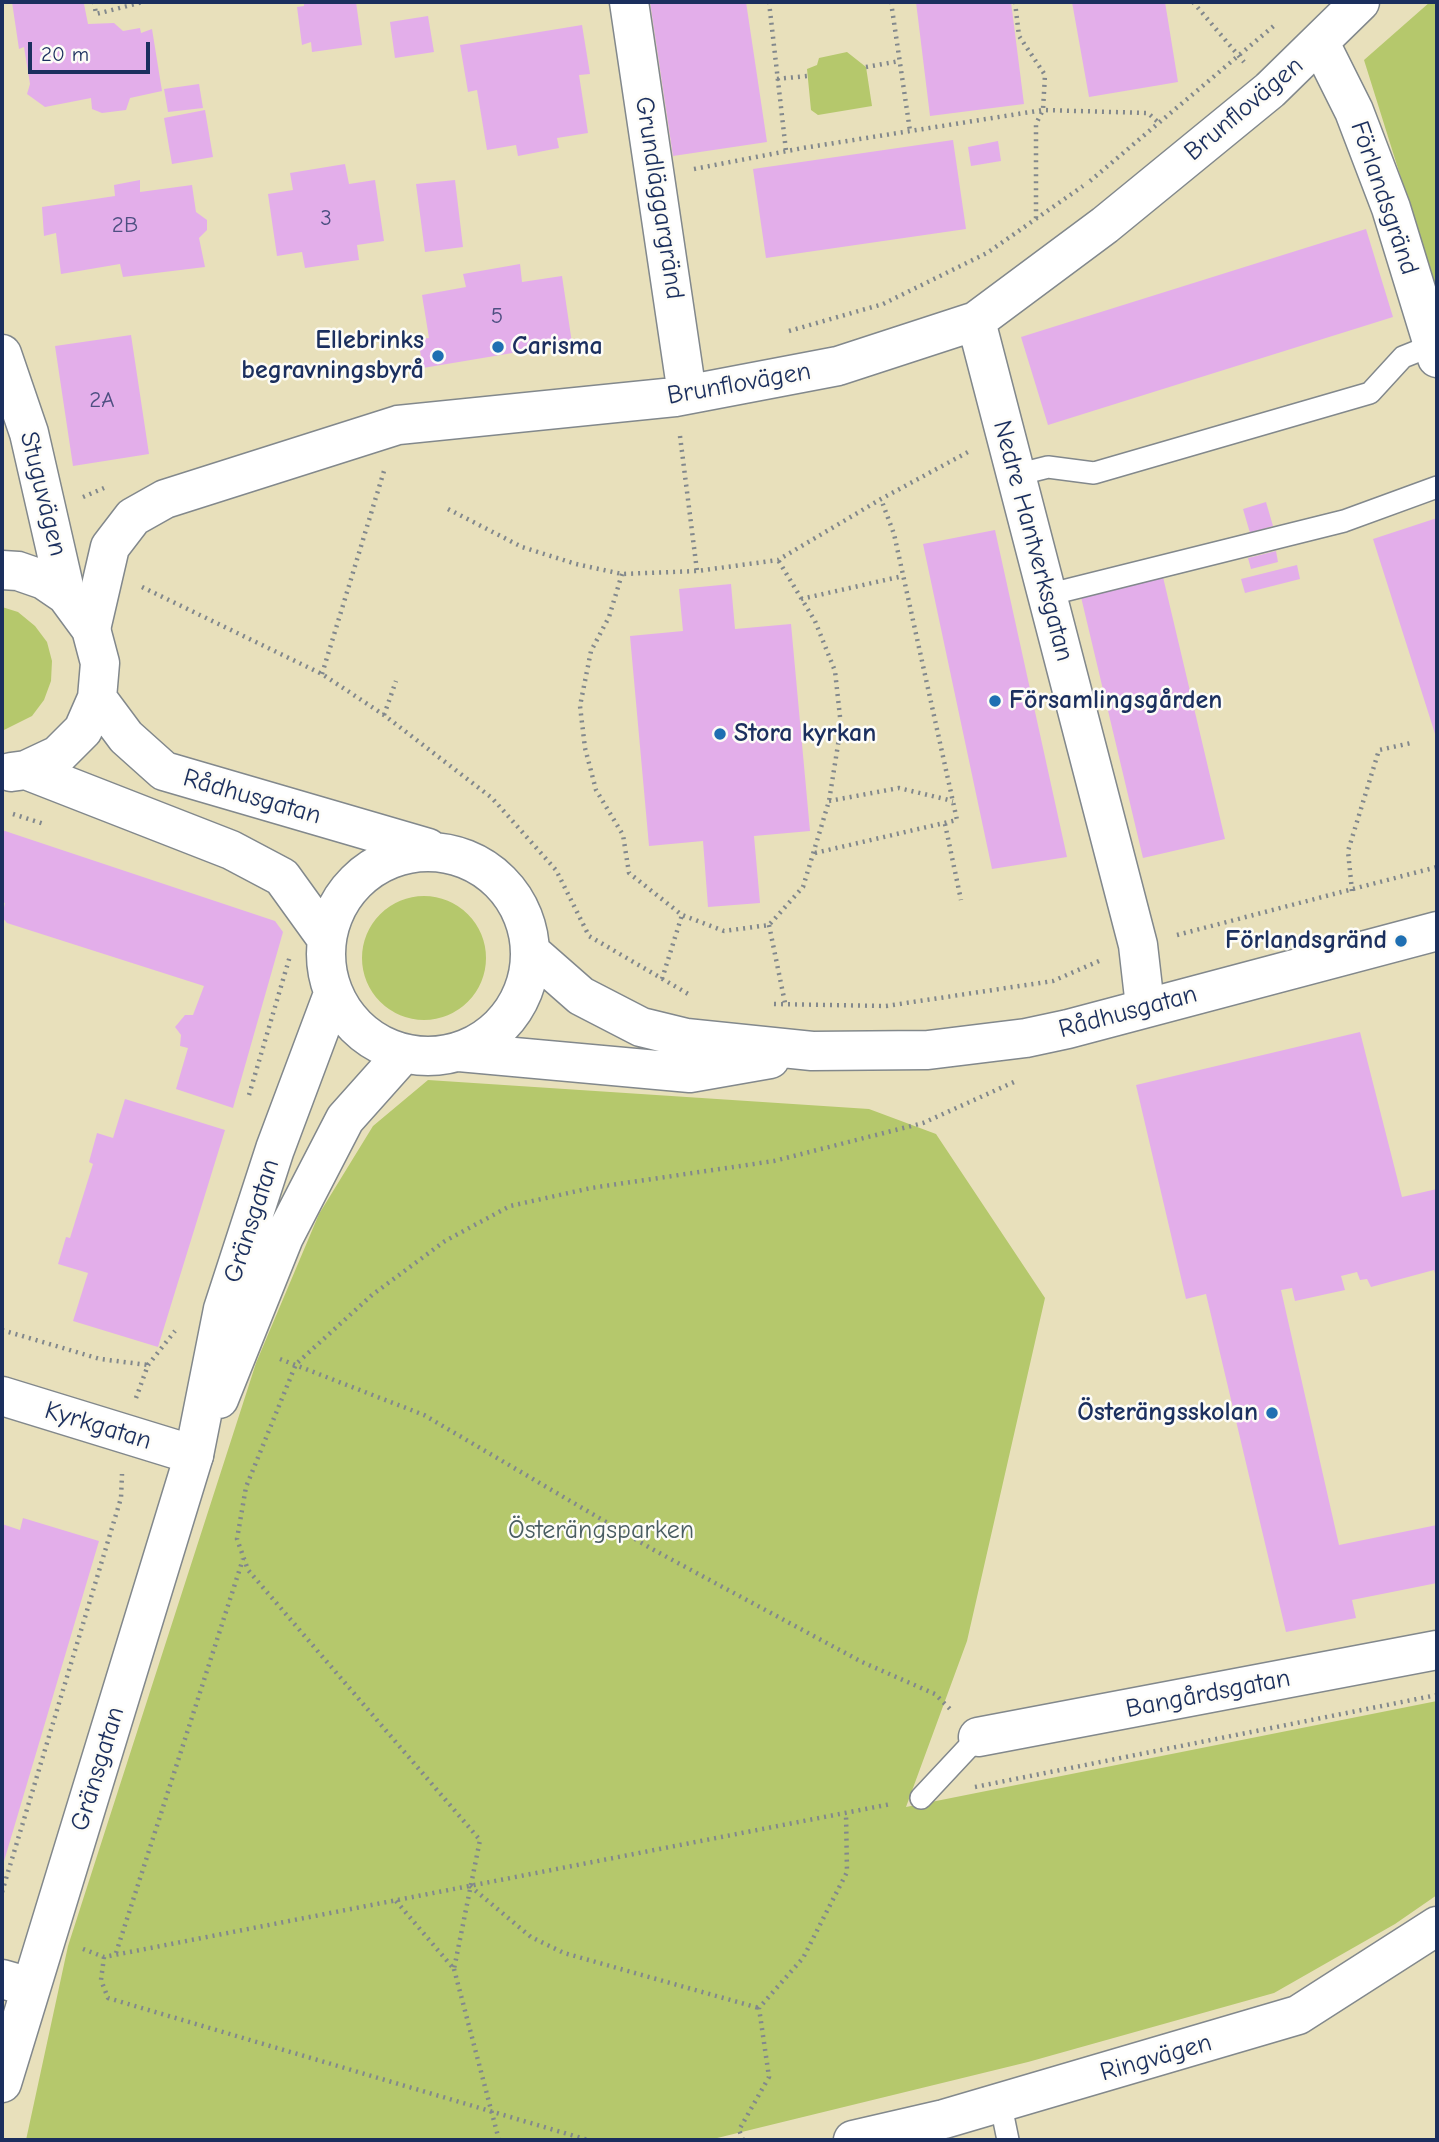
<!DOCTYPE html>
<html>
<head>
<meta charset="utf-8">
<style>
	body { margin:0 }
	#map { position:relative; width:1439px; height:2142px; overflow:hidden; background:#e8e0bb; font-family:"Comic Neue",sans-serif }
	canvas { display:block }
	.frame { position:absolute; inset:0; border:4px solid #1b2f5e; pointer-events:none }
	.scale { position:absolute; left:28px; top:42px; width:122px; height:32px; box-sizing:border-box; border:4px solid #1b2f5e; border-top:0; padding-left:9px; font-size:21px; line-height:24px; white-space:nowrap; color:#1b2f5e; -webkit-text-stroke:5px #fdfcf7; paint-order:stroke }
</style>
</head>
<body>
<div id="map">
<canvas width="1439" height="2142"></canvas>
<div class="frame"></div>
<div class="scale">20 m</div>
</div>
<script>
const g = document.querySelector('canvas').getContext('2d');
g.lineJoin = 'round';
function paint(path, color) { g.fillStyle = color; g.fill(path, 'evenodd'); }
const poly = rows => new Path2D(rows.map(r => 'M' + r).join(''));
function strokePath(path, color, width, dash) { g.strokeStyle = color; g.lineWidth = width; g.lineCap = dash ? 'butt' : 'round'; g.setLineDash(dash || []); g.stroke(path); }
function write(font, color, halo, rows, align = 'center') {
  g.font = font + ' "Comic Neue",sans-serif'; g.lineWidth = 5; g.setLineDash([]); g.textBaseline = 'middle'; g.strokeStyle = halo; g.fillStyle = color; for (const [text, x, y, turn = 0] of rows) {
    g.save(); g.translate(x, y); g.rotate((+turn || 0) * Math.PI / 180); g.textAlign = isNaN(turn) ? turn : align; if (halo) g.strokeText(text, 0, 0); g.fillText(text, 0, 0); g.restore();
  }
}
paint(poly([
	[1430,2,1437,2,1437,293,1364,60],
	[847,52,866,67,872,106,818,115,811,110,807,69,817,65,819,58],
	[2,607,18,612,35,626,47,642,52,661,51,681,44,700,32,716,2,731],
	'362 958a62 62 0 1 1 124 0a62 62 0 1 1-124 0Z',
	[428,1080,869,1109,936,1134,1045,1298,967,1641,906,1807,1437,1701,1437,1895,1395,1924,1274,1993,1028,2062,709,2140,26,2140,68,1946,256,1363,319,1214,373,1126]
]), '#b5c86c');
paint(poly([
	[12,2,87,2,84,4,88,24,114,23,123,31,140,28,141,33,152,29,162,91,130,98,126,110,102,113,92,109,91,98,45,107,27,94,30,84,24,47,19,49],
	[304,2,356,2,362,45,312,52,311,42,302,45,297,7,304,6],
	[650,2,746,2,767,142,673,156],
	[916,2,1011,2,1024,104,930,116],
	[1072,2,1165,2,1178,82,1089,97],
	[428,16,434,52,395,58,390,22],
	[582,25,590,74,579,75,588,133,557,138,559,148,518,156,516,145,487,150,477,90,468,92,460,45],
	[199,84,203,108,168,112,164,89],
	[205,110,213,157,172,164,164,118],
	[953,140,966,229,766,258,753,169],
	[998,141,1001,161,971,166,968,147],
	[345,164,349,184,375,180,384,241,357,245,359,260,305,268,302,252,277,256,268,194,293,190,290,173],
	[140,180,140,192,192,185,196,212,207,220,207,230,199,238,205,267,123,277,120,264,61,274,56,233,44,236,42,207,115,196,114,185],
	[455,180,463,247,425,252,416,184],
	[1366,229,1393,317,1048,425,1021,337],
	[520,264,522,282,562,276,572,343,423,368,418,339,429,338,422,295,466,287,463,274],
	[131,335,149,454,73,466,55,346],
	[1266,502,1273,526,1250,533,1243,509],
	[1437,518,1437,740,1373,539],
	[995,530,1067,857,992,869,923,544],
	[1276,551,1278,562,1251,569,1248,558],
	[1297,565,1300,579,1245,593,1241,579],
	[1163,577,1225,839,1143,858,1081,597],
	[731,584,735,629,791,624,810,831,754,836,760,903,708,907,703,841,649,846,630,636,683,631,679,589],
	[2,830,275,921,283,932,233,1108,176,1089,188,1048,180,1046,181,1035,175,1027,185,1015,193,1015,204,986,7,923,2,917,5,903,2,902],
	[1360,1032,1402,1197,1437,1189,1437,1280,1434,1270,1371,1287,1367,1279,1360,1280,1357,1272,1341,1276,1345,1290,1295,1301,1292,1288,1281,1290,1339,1545,1437,1525,1437,1583,1352,1600,1356,1618,1286,1632,1206,1294,1186,1299,1136,1085],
	[125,1099,225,1130,158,1347,73,1321,88,1273,58,1264,66,1237,70,1238,93,1164,89,1162,97,1133,113,1138],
	[23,1518,99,1541,2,1868,2,1524,20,1530]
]), '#e3aeea');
const service = poly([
	[1016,475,1048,467,1094,473,1370,393,1403,357,1433,345],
	[1047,595,1344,521,1437,487],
	[921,1798,978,1737],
	[1000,2101,1008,2140]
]);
const minor = poly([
	[629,2,687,394],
	[1320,43,1354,111,1391,208,1437,358],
	[976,321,1138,945,1145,1006],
	[91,629,110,547,133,517,165,499,398,425,675,397,838,366,976,321,1105,225,1270,90,1360,2],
	[2,1396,194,1455],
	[978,1737,1437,1650],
	[2,1979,30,1987]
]);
const tertiary = poly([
	[853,2140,944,2119,1298,2015,1437,1926]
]);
const secondary = poly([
	[2,354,29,433,66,595],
	[2,570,18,571,44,580,66,595,91,629,100,663,97,698,83,730,58,755,26,770,11,772],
	[97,698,126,737,164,771,428,848],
	[26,770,231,850,282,877,326,938],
	'326 954a102 102 0 1 1 204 0a102 102 0 1 1-204 0Z',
	[532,953,581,996,641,1027,686,1038,812,1051,928,1050,1026,1038,1068,1029,1437,931],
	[459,1052,690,1073,770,1059],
	[219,1399,284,1237,345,1119,403,1054],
	[2,2083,194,1455,223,1309,275,1149,333,994]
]);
strokePath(service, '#82888c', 24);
strokePath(minor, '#82888c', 41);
strokePath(tertiary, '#82888c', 41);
strokePath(secondary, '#82888c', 41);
strokePath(poly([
	[94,2,96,14,143,2],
	[769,2,786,151],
	[891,2,910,131],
	[1015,2,1019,36,1045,75,1043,110,1036,124,1036,220],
	[1193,2,1244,62],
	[866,67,900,61],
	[777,79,807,76],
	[694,169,803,148,1043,110,1148,113,1159,123],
	[1090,181,1276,24],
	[789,331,883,304,987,253,1083,186],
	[680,436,697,571],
	[83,497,104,488],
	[448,509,522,547,576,564,622,574,697,571,778,560,881,499,968,452],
	[622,574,609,617,591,651,580,706,585,748,596,790,623,835,629,873,682,915,724,931,769,925,803,887,829,801,841,726,835,671,815,621,778,560],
	[142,587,322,674,384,715,492,798,556,870,589,936,690,995],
	[801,599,903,576],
	[322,674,384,471],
	[384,715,396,681],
	[829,801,899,788,953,801],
	[13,814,44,824],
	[945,824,961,900],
	[815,853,957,820,894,534,881,499],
	[1352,891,1348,851,1379,750,1411,743],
	[769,925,785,1003],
	[1177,935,1437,867],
	[662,979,682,915],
	[774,1004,886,1006,1053,981,1099,961],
	[249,1095,290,956],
	[2,1330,100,1359,148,1365],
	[280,1359,424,1415,652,1549,862,1662,935,1694,952,1711],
	[136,1398,148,1365,175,1331],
	[975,1787,1437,1695],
	[470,1886,531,1937,564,1953,759,2008],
	[2,1892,121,1498,122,1474],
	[396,1901,454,1969,480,1840,248,1570,237,1539,246,1487,296,1364,372,1295,445,1241,510,1206,591,1188,774,1161,923,1123,1014,1082],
	[83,1949,104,1957,891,1804],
	[116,1953,243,1559],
	[104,1957,101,1980,108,1998,588,2140],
	[743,2140,739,2130,769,2077,759,2008,803,1958,847,1872,846,1813]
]), '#82888c', 4.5, [2, 5]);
strokePath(service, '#fff', 21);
strokePath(minor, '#fff', 38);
strokePath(tertiary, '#fff', 38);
strokePath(secondary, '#fff', 38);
strokePath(poly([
	[454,1969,499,2140]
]), '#82888c', 4.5, [2, 5]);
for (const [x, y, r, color] of [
	[498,347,7,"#1f6fb2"],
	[438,356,7,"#1f6fb2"],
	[995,701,7,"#1f6fb2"],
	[720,734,7,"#1f6fb2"],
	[1401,941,7,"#1f6fb2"],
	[1272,1413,7,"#1f6fb2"]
]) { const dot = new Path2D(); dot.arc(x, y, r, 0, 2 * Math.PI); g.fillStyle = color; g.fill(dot); strokePath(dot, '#fdfcf7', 2.5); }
write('23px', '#4d4f81', null, [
	["3",326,218],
	["2B",125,225],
	["5",497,316],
	["2A",102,400]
]);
write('26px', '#1b2f5e', '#fdfcf7', [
	["Brunflovägen",1244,109,-40],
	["Grundläggargränd",659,198,81],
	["Förlandsgränd",1384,198,71],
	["Brunflovägen",739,384,-10],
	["Stuguvägen",43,494,76],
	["Nedre Hantverksgatan",1033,541,75],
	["Rådhusgatan",252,797,16],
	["Rådhusgatan",1128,1012,-15],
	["Gränsgatan",252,1221,-72],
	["Kyrkgatan",98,1426,17],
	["Bangårdsgatan",1208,1694,-11],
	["Gränsgatan",98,1769,-73],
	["Ringvägen",1156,2058,-16]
]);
write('bold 26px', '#1b2f5e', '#fdfcf7', [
	["Ellebrinks",424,341],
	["begravningsbyrå",424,371],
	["Carisma",512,347,"left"],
	["Församlingsgården",1009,701,"left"],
	["Stora kyrkan",734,734,"left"],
	["Förlandsgränd",1387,941],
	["Österängsskolan",1258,1413]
], 'right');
write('26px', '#495d62', '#fdfcf7', [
	["Österängsparken",601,1531]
]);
</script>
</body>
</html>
